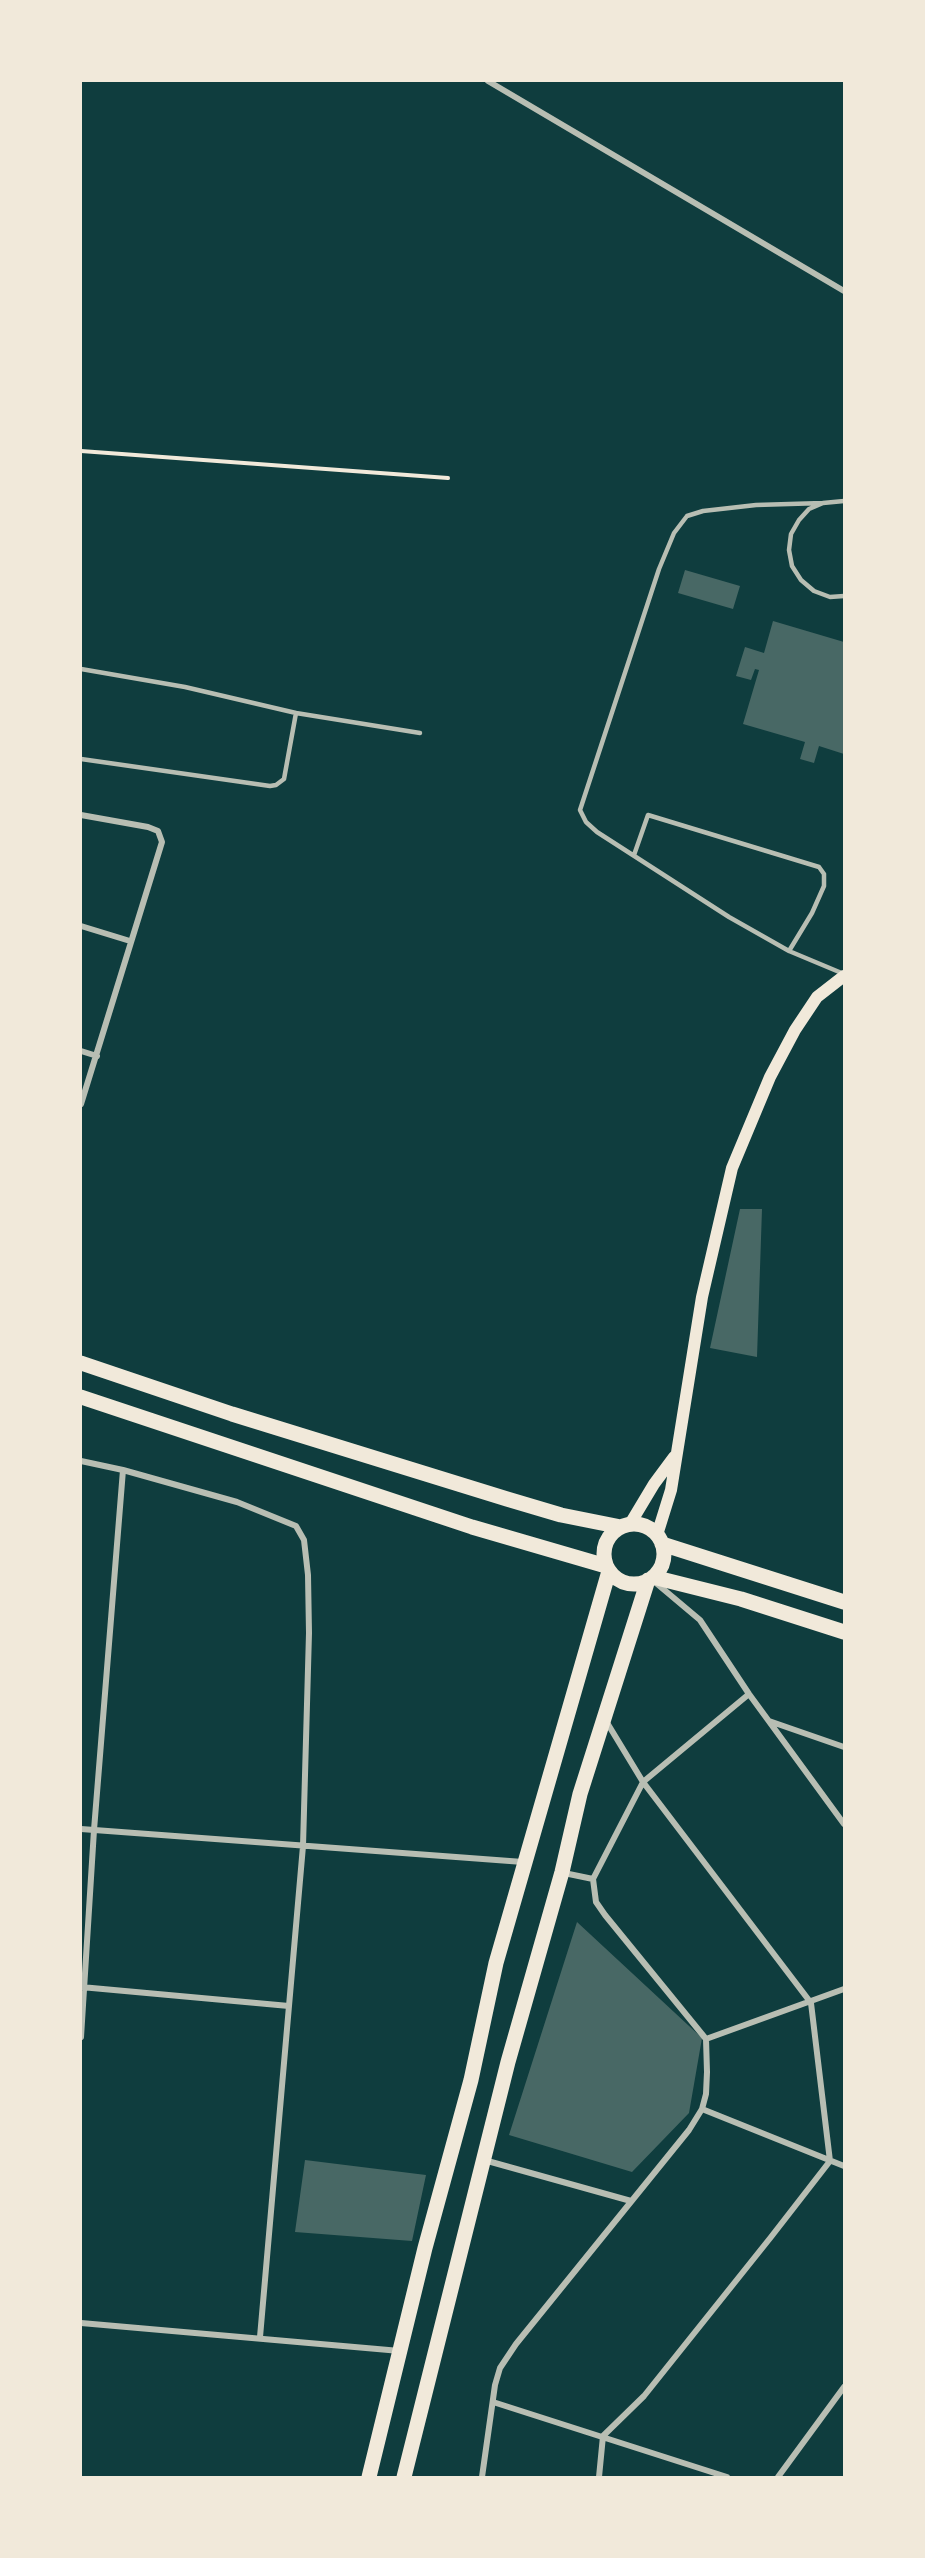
<!DOCTYPE html>
<html>
<head>
<meta charset="utf-8">
<style>
	body { margin:0 }
	#map { position:relative; width:925px; height:2558px; overflow:hidden; background:#0f3d3e; font-family:Georgia,serif }
	canvas { display:block }
	.frame { position:absolute; inset:0; border:82px solid #f1e9da; pointer-events:none }
</style>
</head>
<body>
<div id="map">
<canvas width="925" height="2558"></canvas>
<div class="frame"></div>
</div>
<script>
const g = document.querySelector('canvas').getContext('2d');
g.lineJoin = 'round';
function paint(path, color) { g.fillStyle = color; g.fill(path, 'evenodd'); }
const poly = rows => new Path2D(rows.map(r => 'M' + r).join(''));
function strokePath(path, color, width, dash) { g.strokeStyle = color; g.lineWidth = width; g.lineCap = dash ? 'butt' : 'round'; g.setLineDash(dash || []); g.stroke(path); }
paint(poly([
	[685,570,740,586,733,609,678,593],
	[773,621,844,642,844,754,819,746,814,763,800,759,805,742,743,724,759,670,755,669,751,680,736,676,745,647,764,653],
	[740,1209,762,1209,757,1357,710,1348],
	[577,1922,702,2038,689,2113,632,2172,509,2135],
	[305,2160,426,2175,412,2241,295,2232]
]), '#486865');
strokePath(poly([
	[81,451,448,478]
]), '#f1e9da', 4);
strokePath(poly([
	[844,501,823,503,809,509,799,520,791,534,789,550,792,566,801,580,814,591,830,597,844,596],
	[823,503,756,505,703,511,687,516,674,533,659,569,580,810,586,822,597,832,729,917,789,951,844,974],
	[81,669,185,687,296,713],
	[81,759,270,786,276,785,284,779,296,713,420,733],
	[634,855,648,815,819,867,824,874,824,886,812,913,789,951]
]), '#b8beb3', 4.5);
strokePath(poly([
	[488,81,844,291],
	[81,815,148,827,158,831,162,842,81,1104],
	[81,926,130,941],
	[81,1051,97,1056],
	[81,1461,123,1470,237,1502,296,1526,304,1540,308,1575,309,1633,303,1846,260,2337],
	[656,1583,700,1620,749,1694,844,1824],
	[769,1721,844,1747],
	[81,1829,523,1862],
	[564,1873,593,1879],
	[81,1987,289,2006],
	[81,2037,94,1830,123,1470],
	[706,2039,844,1989],
	[702,2109,844,2166],
	[484,2160,631,2201],
	[81,2323,400,2351],
	[493,2402,727,2477],
	[482,2477,495,2385,500,2368,516,2344,689,2130,702,2109,706,2094,707,2072,706,2039,605,1915,596,1902,593,1879,643,1782,749,1694],
	[599,2477,603,2436,644,2396,771,2237,830,2161,811,2003,643,1782,606,1721],
	[778,2477,844,2387]
]), '#b8beb3', 6);
strokePath(poly([
	[630,1524,654,1484,674,1457],
	[657,1535,671,1490,702,1297,732,1168,770,1077,795,1030,817,997,844,976]
]), '#f1e9da', 12);
strokePath(poly([
	[81,1363,232,1414,507,1499,561,1515,621,1527],
	[81,1397,472,1527,606,1566],
	'604 1554a30 30 0 1 1 60 0a30 30 0 1 1-60 0Z',
	[662,1544,844,1602],
	[653,1577,741,1599,844,1632],
	[369,2477,425,2248,471,2080,496,1963,609,1571],
	[404,2477,508,2062,562,1872,580,1794,648,1580]
]), '#f1e9da', 15);
</script>
</body>
</html>
